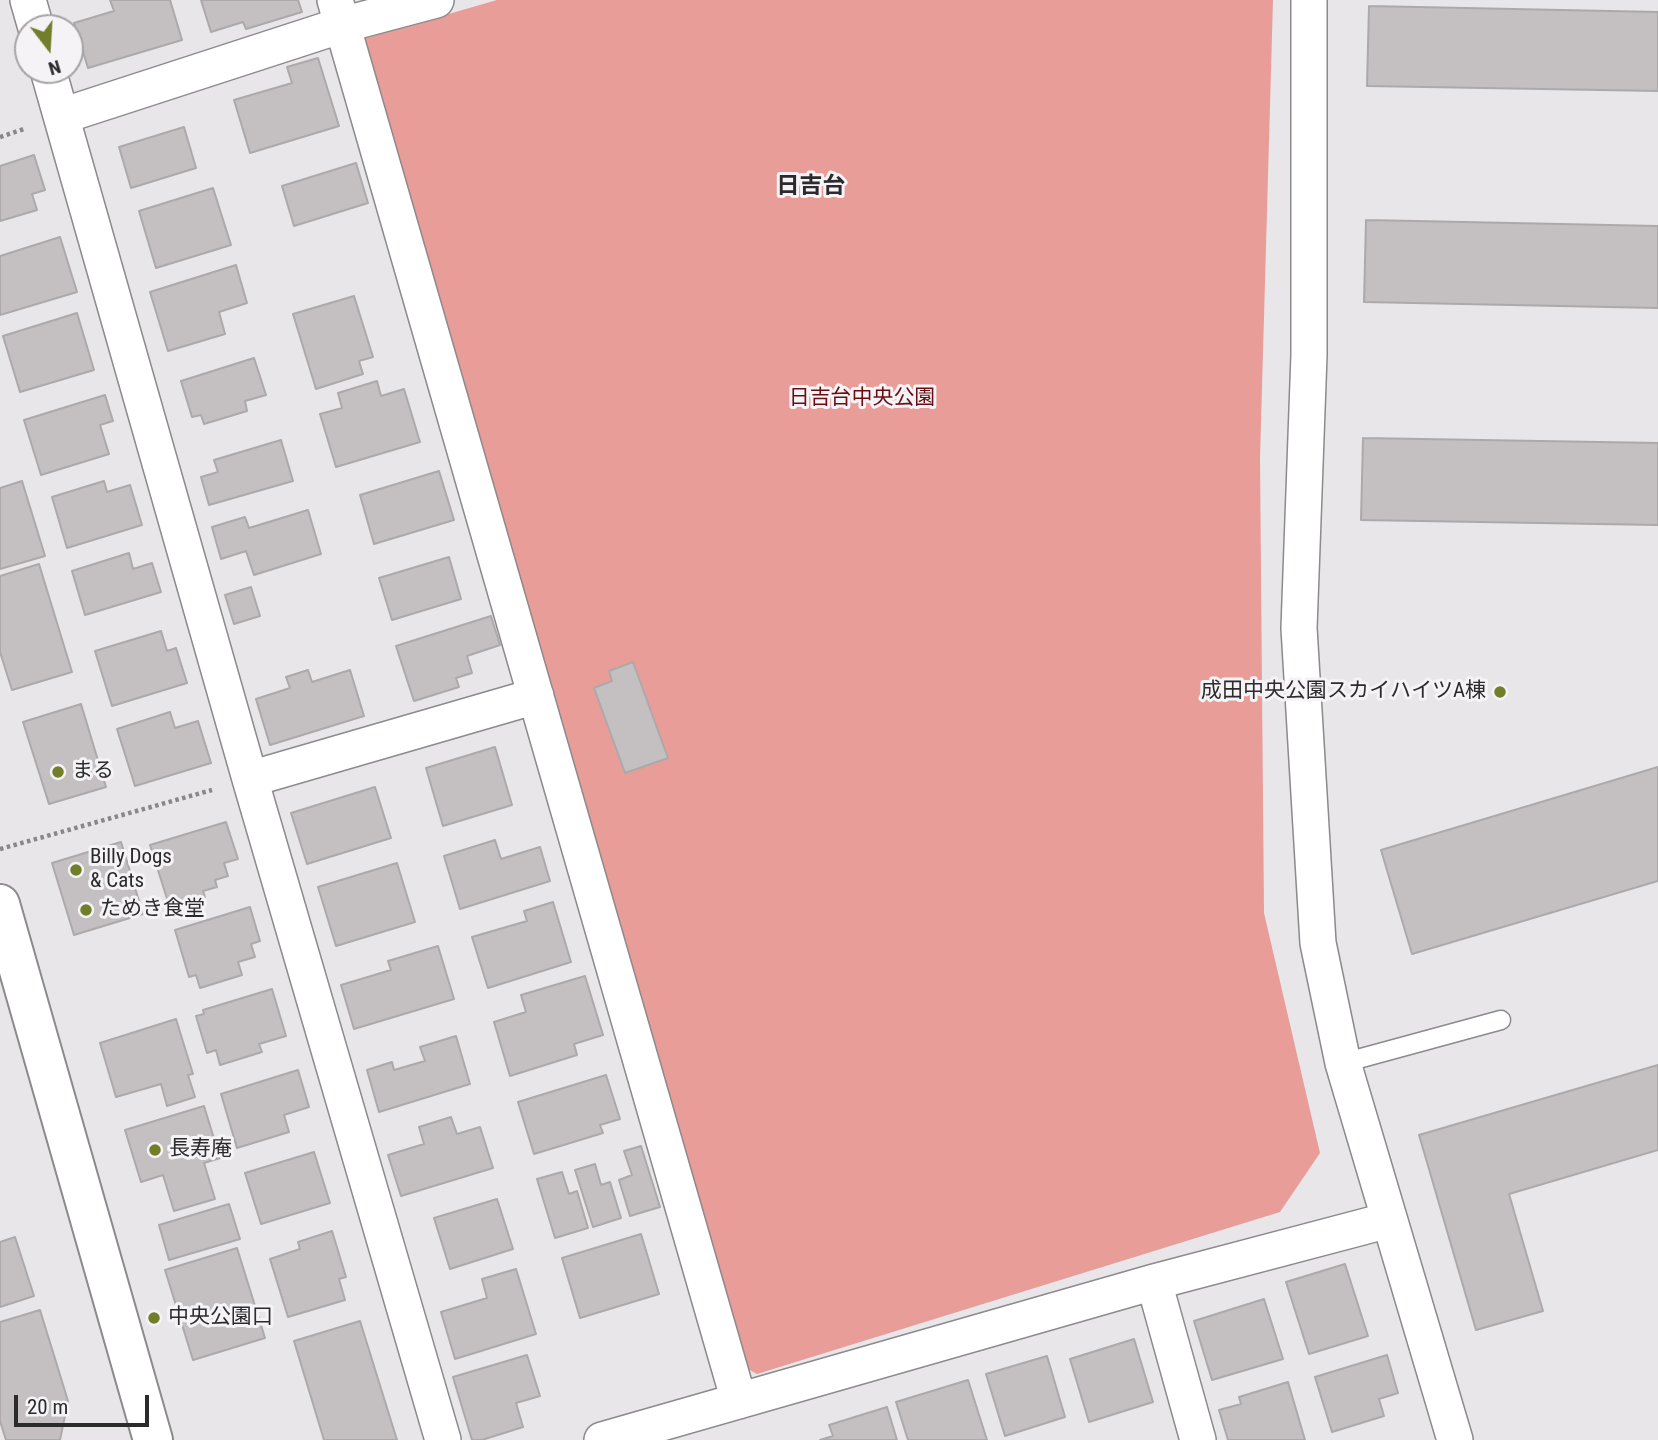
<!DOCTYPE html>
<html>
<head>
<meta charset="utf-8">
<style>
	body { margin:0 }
	#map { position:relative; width:1658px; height:1440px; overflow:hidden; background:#e8e6e9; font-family:"Roboto Condensed",sans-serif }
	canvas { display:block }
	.north { position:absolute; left:14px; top:14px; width:70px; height:70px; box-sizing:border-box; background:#f6f3f6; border:2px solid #a5a3a5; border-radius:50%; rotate:163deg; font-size:19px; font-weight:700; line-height:28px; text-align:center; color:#2c2b2c }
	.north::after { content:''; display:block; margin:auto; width:24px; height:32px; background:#737e2a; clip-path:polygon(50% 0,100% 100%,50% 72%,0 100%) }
	.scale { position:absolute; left:14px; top:1395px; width:135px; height:32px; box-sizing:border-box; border:4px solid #2c2b2c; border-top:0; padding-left:9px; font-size:21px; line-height:24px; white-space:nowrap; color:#2c2b2c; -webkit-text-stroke:5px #f6f3f6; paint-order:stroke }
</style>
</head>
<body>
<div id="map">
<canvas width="1658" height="1440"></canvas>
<div class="north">N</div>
<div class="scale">20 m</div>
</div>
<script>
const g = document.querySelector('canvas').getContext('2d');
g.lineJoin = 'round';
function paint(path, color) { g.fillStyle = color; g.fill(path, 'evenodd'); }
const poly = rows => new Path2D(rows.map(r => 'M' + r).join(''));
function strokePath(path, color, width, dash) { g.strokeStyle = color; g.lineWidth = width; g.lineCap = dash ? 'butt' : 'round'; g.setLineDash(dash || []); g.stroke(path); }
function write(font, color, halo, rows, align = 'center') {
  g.font = font + ' "Roboto Condensed","Noto Sans JP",sans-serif'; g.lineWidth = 6; g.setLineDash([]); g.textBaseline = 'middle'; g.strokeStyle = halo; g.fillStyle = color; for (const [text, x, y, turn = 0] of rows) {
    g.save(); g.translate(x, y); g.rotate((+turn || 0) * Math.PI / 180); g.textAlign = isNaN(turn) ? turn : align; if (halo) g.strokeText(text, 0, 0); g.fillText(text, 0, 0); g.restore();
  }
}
paint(poly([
	[497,0,1273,0,1260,458,1264,913,1320,1153,1280,1212,757,1374,737,1363,362,39]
]), '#e89d98');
const building = poly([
	[110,0,170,0,182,40,88,68,74,23,114,11,110,0],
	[201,0,298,0,302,12,246,29,243,22,211,32,201,0],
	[1369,6,1658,12,1658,91,1367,86,1369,6],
	[318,58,339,126,250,153,234,100,292,83,287,67,318,58],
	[184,127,196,168,131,188,119,147,184,127],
	[34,155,45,190,32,194,37,210,0,221,0,166,34,155],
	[356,163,368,203,294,226,282,186,356,163],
	[213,188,231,245,156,268,139,211,213,188],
	[1366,220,1658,226,1658,308,1364,302,1366,220],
	[60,237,77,292,0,315,0,256,60,237],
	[236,265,247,303,219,312,225,334,168,351,150,292,236,265],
	[354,296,373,357,359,361,363,374,316,389,293,314,354,296],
	[77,313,94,370,20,392,3,336,77,313],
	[254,358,266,395,245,401,247,411,204,424,201,415,192,417,181,381,254,358],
	[377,381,381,396,404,389,420,442,336,467,320,414,342,408,338,393,377,381],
	[105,395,113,421,100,425,109,454,41,475,24,420,105,395],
	[1363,438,1658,443,1658,525,1361,520,1363,438],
	[281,440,293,481,209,505,201,477,218,472,214,460,281,440],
	[439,471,454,520,374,544,360,495,439,471],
	[22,481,45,556,0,569,0,488,22,481],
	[104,481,107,492,130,485,142,525,67,548,52,497,104,481],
	[308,510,321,554,254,575,246,551,221,559,212,527,245,517,249,528,308,510],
	[129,553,133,569,152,563,161,592,85,615,72,571,129,553],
	[449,557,461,599,392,620,379,578,449,557],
	[39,564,72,672,12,690,0,652,0,576,39,564],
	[251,587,260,616,234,624,225,595,251,587],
	[491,616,500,645,467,656,472,673,456,678,459,687,414,701,396,646,491,616],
	[161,631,167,651,176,648,187,683,112,706,95,651,161,631],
	[633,662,668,758,625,773,594,688,612,681,609,671,633,662],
	[308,670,312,682,350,670,364,716,270,745,256,699,290,688,286,677,308,670],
	[81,704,106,787,49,804,23,722,81,704],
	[170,712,175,728,198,721,211,763,135,786,117,729,170,712],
	[495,747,512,805,443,826,426,768,495,747],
	[1658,767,1658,881,1412,954,1381,850,1658,767],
	[375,787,391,838,307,864,291,813,375,787],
	[226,822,238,859,224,863,228,876,215,880,217,887,203,891,205,897,170,908,150,845,226,822],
	[495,840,501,859,540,847,550,881,460,909,444,856,495,840],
	[121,842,143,914,74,935,52,863,121,842],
	[397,863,415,922,336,946,318,887,397,863],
	[553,902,571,962,488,988,472,937,527,921,524,911,553,902],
	[250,907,260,941,251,944,255,957,238,962,242,975,200,988,196,975,189,977,175,930,250,907],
	[438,946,454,999,354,1029,341,985,391,970,388,961,438,946],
	[585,976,603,1035,574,1044,577,1055,510,1076,494,1022,526,1012,521,995,585,976],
	[272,989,286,1036,259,1044,262,1052,220,1065,216,1050,207,1053,196,1016,204,1014,203,1010,272,989],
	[176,1019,193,1074,188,1075,195,1097,167,1106,161,1084,116,1097,100,1043,176,1019],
	[456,1036,470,1084,379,1112,367,1070,392,1062,394,1070,425,1061,420,1047,456,1036],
	[1658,1065,1658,1150,1509,1194,1543,1311,1476,1330,1419,1135,1658,1065],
	[298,1070,309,1107,284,1115,289,1132,237,1148,221,1094,298,1070],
	[606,1075,620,1119,600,1125,603,1133,534,1154,518,1102,606,1075],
	[204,1106,220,1158,204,1163,215,1199,174,1211,163,1175,141,1182,125,1130,204,1106],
	[451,1117,457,1134,480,1127,493,1168,401,1196,388,1155,424,1144,419,1127,451,1117],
	[641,1146,660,1207,630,1216,619,1180,632,1175,624,1151,641,1146],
	[314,1152,330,1203,261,1224,245,1173,314,1152],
	[595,1164,601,1185,610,1182,621,1218,593,1227,575,1170,595,1164],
	[562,1172,569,1194,577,1191,588,1228,555,1238,537,1179,562,1172],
	[497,1199,513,1249,450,1269,434,1218,497,1199],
	[229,1204,240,1239,169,1260,159,1225,229,1204],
	[332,1231,346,1277,339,1279,345,1300,288,1317,270,1259,300,1249,298,1242,332,1231],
	[641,1234,659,1294,580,1318,562,1258,641,1234],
	[15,1237,34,1296,0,1307,0,1242,15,1237],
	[237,1248,265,1338,193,1360,165,1270,237,1248],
	[1345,1264,1368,1336,1309,1354,1286,1282,1345,1264],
	[516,1269,536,1334,455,1359,441,1312,487,1298,482,1279,516,1269],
	[1264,1299,1283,1359,1212,1380,1194,1321,1264,1299],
	[40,1310,68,1401,60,1440,6,1440,0,1421,0,1322,40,1310],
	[360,1321,397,1440,324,1440,294,1341,360,1321],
	[1134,1339,1153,1402,1089,1422,1070,1359,1134,1339],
	[527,1355,540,1396,516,1403,523,1427,482,1440,472,1440,453,1377,527,1355],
	[1387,1355,1398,1393,1379,1399,1384,1416,1332,1432,1315,1377,1387,1355],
	[1047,1356,1065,1417,1005,1436,986,1374,1047,1356],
	[968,1380,987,1440,908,1440,896,1402,968,1380],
	[1288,1382,1305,1440,1228,1440,1219,1410,1241,1404,1239,1397,1288,1382],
	[887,1407,897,1440,820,1440,833,1436,829,1425,887,1407]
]);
paint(building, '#c4c0c1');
strokePath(building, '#ada9ab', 2);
const lane = poly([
	[1343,1063,1501,1020]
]);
const street = poly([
	[28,0,36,28],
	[335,0,739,1401],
	[1309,0,1309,355,1299,628,1318,943,1343,1063,1455,1440],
	[48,70,250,779,443,1440],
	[62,116,342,25,436,0],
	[250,779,536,696],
	[1154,1282,1198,1440],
	[602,1440,1154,1282,1389,1220]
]);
const secondary = poly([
	[0,904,153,1440]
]);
strokePath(lane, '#8c8a8c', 21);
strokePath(street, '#8c8a8c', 38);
strokePath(secondary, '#8c8a8c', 42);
strokePath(poly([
	[0,137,24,129],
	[0,849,212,790]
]), '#888789', 4.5, [3.5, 3.5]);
strokePath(lane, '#fff', 18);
strokePath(street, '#fff', 35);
strokePath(secondary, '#fff', 38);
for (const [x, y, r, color] of [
	[1500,692,7,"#737e2a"],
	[58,772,7,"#737e2a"],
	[76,870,7,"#737e2a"],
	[86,910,7,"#737e2a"],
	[155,1150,7,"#737e2a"],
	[154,1318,7,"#737e2a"]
]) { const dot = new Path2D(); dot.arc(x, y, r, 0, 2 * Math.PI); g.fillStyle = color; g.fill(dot); strokePath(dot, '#f6f3f6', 2.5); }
write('21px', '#680d13', '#f6f3f6', [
	["日吉台中央公園",862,399]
]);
write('21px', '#2c2b2c', '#f6f3f6', [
	["成田中央公園スカイハイツA棟",1486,692,"right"],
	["まる",72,772],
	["Billy Dogs",90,858],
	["& Cats",90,882],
	["ためき食堂",100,910],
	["長寿庵",169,1150],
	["中央公園口",168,1318]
], 'left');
write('bold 23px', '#2c2a2d', '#f6f3f6', [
	["日吉台",811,187]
]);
</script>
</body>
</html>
